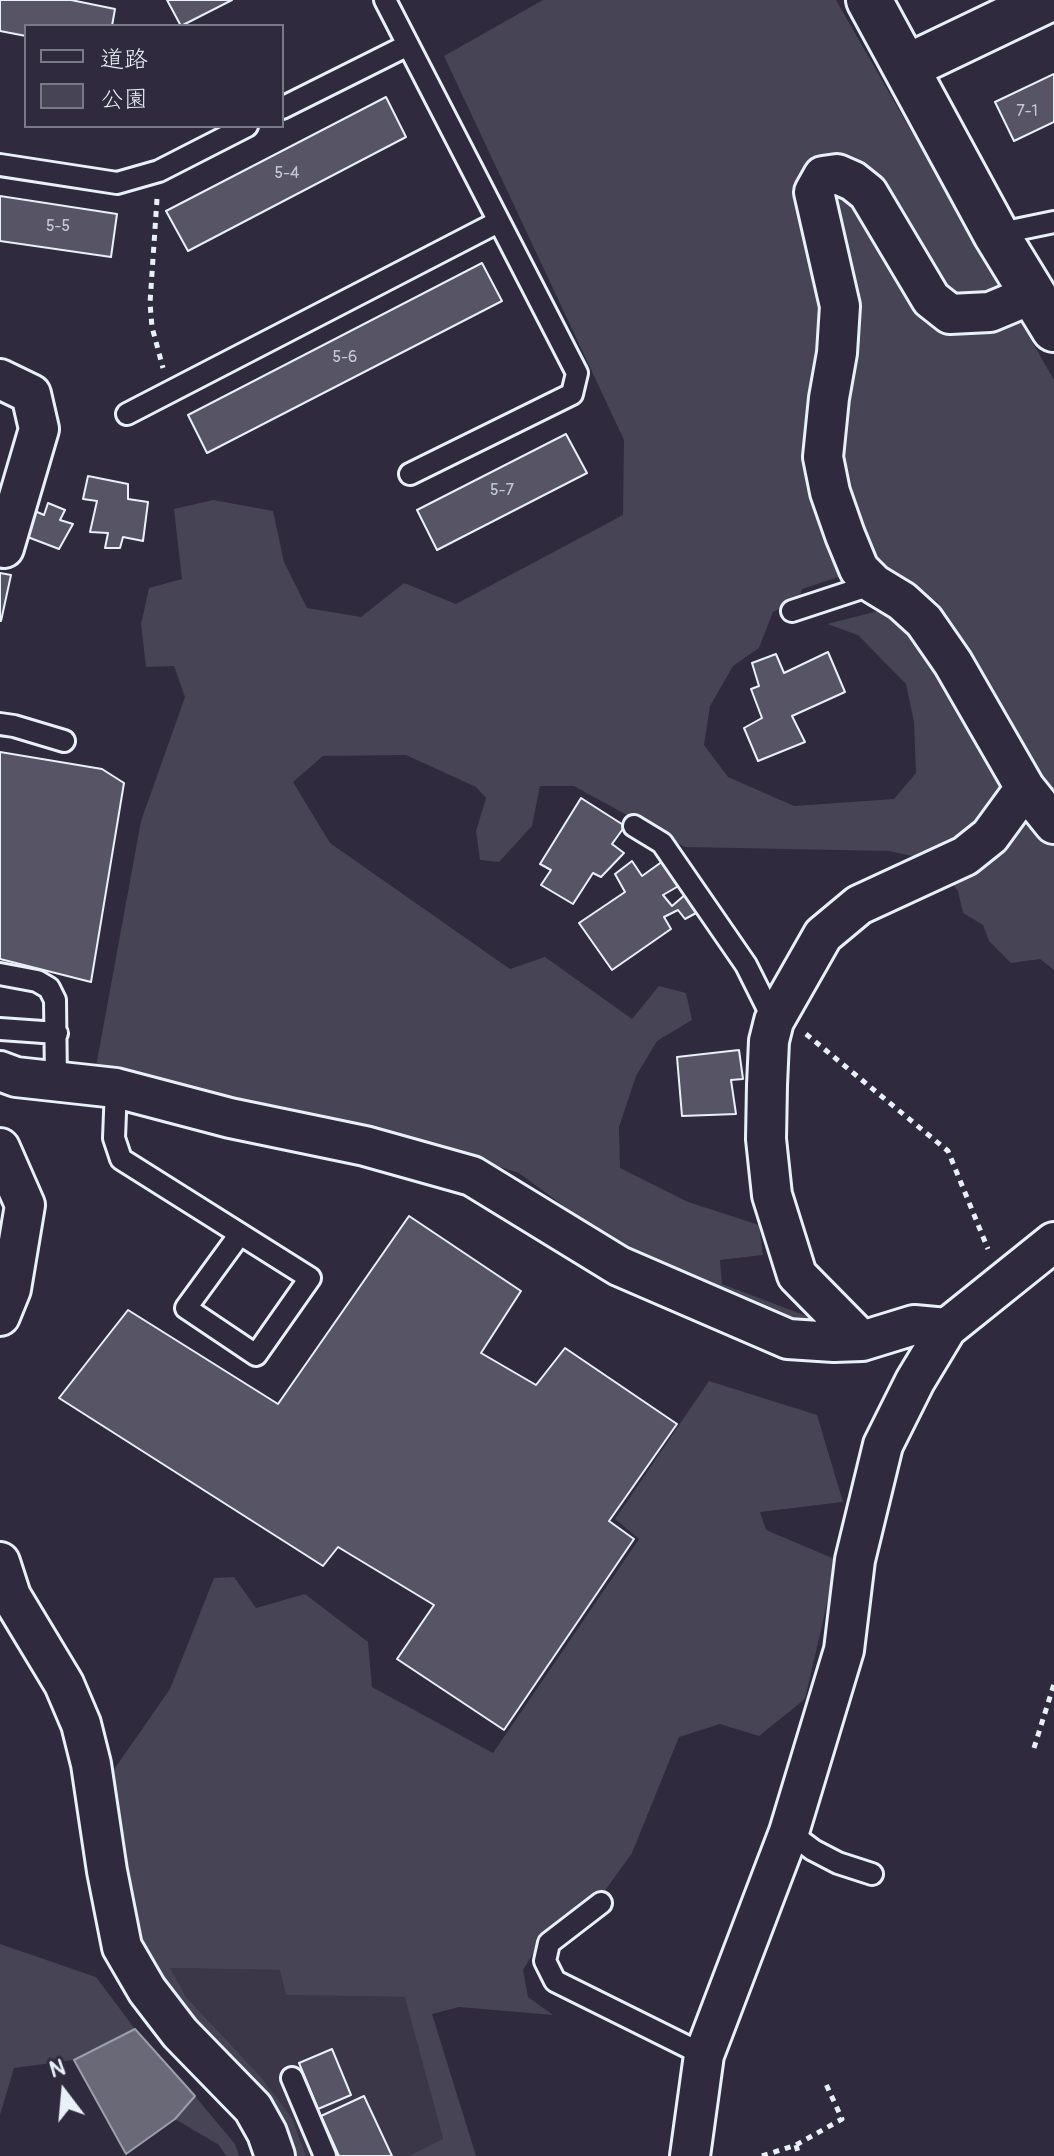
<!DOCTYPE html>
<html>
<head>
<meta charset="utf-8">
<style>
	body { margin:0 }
	#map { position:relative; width:1054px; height:2156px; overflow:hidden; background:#2f2a3d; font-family:Pangolin,"Klee One",sans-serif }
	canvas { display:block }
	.legend { position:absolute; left:24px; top:24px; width:260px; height:104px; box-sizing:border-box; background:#2f2a3d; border:2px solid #797a88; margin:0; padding:10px 14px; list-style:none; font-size:24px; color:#e8f1f8 }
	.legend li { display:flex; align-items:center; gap:16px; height:40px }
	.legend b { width:40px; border:2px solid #797a88 }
	.north { position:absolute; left:24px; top:2052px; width:80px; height:80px; -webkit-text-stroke:6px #2f2a3d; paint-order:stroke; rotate:344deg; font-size:22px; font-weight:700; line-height:32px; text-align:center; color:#e8f1f8 }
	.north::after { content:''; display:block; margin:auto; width:28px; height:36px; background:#e8f1f8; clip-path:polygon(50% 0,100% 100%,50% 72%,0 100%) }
</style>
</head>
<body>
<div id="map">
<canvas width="1054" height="2156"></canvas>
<ul class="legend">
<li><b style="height:10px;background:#2f2a3d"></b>道路</li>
<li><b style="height:22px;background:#464455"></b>公園</li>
</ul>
<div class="north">N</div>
</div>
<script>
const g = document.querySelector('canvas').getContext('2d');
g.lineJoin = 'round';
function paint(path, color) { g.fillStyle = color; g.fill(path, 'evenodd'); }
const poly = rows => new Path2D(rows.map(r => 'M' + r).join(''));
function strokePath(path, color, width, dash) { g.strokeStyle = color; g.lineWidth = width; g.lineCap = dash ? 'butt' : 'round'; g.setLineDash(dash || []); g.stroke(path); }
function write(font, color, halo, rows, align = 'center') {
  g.font = font + ' Pangolin,sans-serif'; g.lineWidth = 6; g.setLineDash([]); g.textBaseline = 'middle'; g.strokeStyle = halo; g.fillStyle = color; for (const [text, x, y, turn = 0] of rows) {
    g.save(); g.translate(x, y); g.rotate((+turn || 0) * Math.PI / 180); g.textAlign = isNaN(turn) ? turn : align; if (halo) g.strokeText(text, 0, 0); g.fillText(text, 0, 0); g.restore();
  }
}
paint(poly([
	[169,1968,281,1970,287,1995,406,1997,443,2140,409,2156,306,2156,292,2118,261,2077,186,1997]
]), '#3b3749');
paint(poly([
	[543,0,836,0,1054,380,1054,797,1035,792,938,602,869,567,802,589,799,599,773,612,759,648,733,666,710,706,704,745,728,777,794,806,894,799,916,773,914,722,906,684,858,635,827,624,890,608,926,640,1023,807,1054,846,1054,970,1040,959,1011,963,989,941,983,925,963,913,958,891,935,861,889,851,685,847,574,786,540,786,532,826,499,862,480,860,476,831,486,798,476,787,406,755,323,756,293,782,330,843,510,969,545,957,632,1019,659,986,686,993,692,1020,657,1041,636,1076,619,1127,620,1168,688,1202,759,1225,763,1255,720,1260,722,1284,817,1320,826,1335,697,1291,599,1232,519,1173,478,1160,95,1072,141,821,185,697,174,666,146,667,141,624,149,588,182,579,174,509,213,500,273,511,284,562,307,608,361,617,404,583,456,604,623,515,624,440,444,56],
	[709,1381,817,1415,843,1502,760,1512,766,1530,837,1560,805,1699,759,1736,720,1724,679,1737,632,1853,599,1899,539,1944,523,1970,528,1997,553,2015,459,2007,432,2014,476,2156,409,2156,443,2139,405,1997,286,1995,280,1970,170,1968,186,1997,261,2077,292,2118,306,2156,289,2156,138,1964,115,1863,113,1771,170,1689,214,1578,234,1577,256,1608,305,1594,368,1642,372,1687,493,1753,639,1539,615,1519],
	[0,1944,96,1977,135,2029,74,2060,14,2068,0,2115],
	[195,2096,235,2144,239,2156,226,2156,219,2145,175,2119]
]), '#464455');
const water = poly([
	[135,2029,195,2096,175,2119,126,2154,74,2060,135,2029]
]);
paint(water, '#696978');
strokePath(water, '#9c9fab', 2);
const building = poly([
	[0,0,71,0,115,9,112,26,26,26,26,36,0,31,0,0],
	[167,0,232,0,181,26,167,0],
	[1054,74,1054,122,1014,141,995,102,1054,74],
	[386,97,406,137,188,251,166,211,386,97],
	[0,196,117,214,111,257,0,241,0,196],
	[482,263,502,301,207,453,188,415,482,263],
	[566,434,587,473,437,550,417,510,566,434],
	[88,476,128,484,128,499,148,502,143,541,123,537,120,548,105,548,108,533,90,532,97,501,83,499,88,476],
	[48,503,65,510,60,520,73,524,59,549,25,536,35,511,44,515,48,503],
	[0,573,11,575,1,621,0,621,0,573],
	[828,652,845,692,792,716,805,742,758,761,744,728,762,718,751,689,759,686,752,663,776,654,784,673,828,652],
	[0,752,102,769,124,783,91,982,0,959,0,752],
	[581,798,625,826,612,844,624,853,601,877,593,873,573,904,541,885,551,870,540,864,581,798],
	[632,861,642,876,663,861,682,884,663,895,672,906,686,894,698,912,685,919,678,910,664,917,671,929,612,970,579,923,625,892,615,874,632,861],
	[739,1050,743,1079,731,1080,736,1114,682,1116,677,1057,739,1050],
	[409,1216,521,1291,481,1353,536,1385,565,1348,677,1424,609,1521,634,1539,504,1730,397,1659,434,1605,338,1547,323,1566,59,1398,128,1310,278,1404,409,1216],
	[332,2049,351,2095,318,2109,299,2063,332,2049],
	[364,2096,392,2156,339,2156,321,2116,364,2096]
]);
paint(building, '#575565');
strokePath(building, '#e8f1f8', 2);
const service = poly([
	[385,0,577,373,572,394,410,474],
	[282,108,408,45],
	[0,165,117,183,159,171,247,126],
	[996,234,1054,222],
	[127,414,498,222],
	[792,611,874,584],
	[0,724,14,726,64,741],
	[634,826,662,843,746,965,774,1021],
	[0,974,37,981,49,988,55,1000,56,1081],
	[0,1029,57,1033],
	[116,1088,114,1138,121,1159,310,1278,256,1355,186,1308,240,1234],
	[789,1832,813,1850,838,1863,872,1874],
	[601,1903,549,1943,545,1961,555,1981,704,2055],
	[292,2078,325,2156]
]);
const minor = poly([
	[1033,294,990,312,950,314,931,299,868,193,853,181,837,174,823,176,814,192,840,306,837,353,829,398,823,457,830,492,845,535,859,569,874,584,902,601,924,621,953,663,1025,788,1054,824],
	[0,379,31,394,39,429,4,548,0,547],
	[0,1071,16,1077,116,1088,230,1118,365,1146,472,1176,619,1266,788,1339,834,1342,862,1341,914,1325,947,1328],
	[0,1148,25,1205,11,1289,0,1316],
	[862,1341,797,1275,772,1195,766,1139,767,1085,769,1041,774,1021,823,935,859,905,965,856,990,836,1025,788],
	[0,1562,11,1596,64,1684,81,1724,91,1764,107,1871,122,1947,147,1990,180,2033,253,2108,267,2133,275,2156],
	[690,2156,704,2055,789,1832,844,1650,855,1560,883,1445,915,1381,947,1328,1054,1242]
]);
const tertiary = poly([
	[869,0,996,234,1054,329],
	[907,67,1047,0]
]);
strokePath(service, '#e8f1f8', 26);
strokePath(minor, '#e8f1f8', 44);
strokePath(tertiary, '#e8f1f8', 50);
strokePath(poly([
	[157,199,150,303,152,327,163,368],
	[806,1034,948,1151,988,1249],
	[1034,1748,1054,1684],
	[796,2145,799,2156],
	[762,2156,796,2145,842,2119,826,2084]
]), '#e8f1f8', 5, [6, 6]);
strokePath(service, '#2f2a3d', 20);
strokePath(minor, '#2f2a3d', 38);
strokePath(tertiary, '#2f2a3d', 44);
write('16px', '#c4cad3', null, [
	["7-1",1027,112],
	["5-4",287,174],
	["5-5",58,227],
	["5-6",345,358],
	["5-7",502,491]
]);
</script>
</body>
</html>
